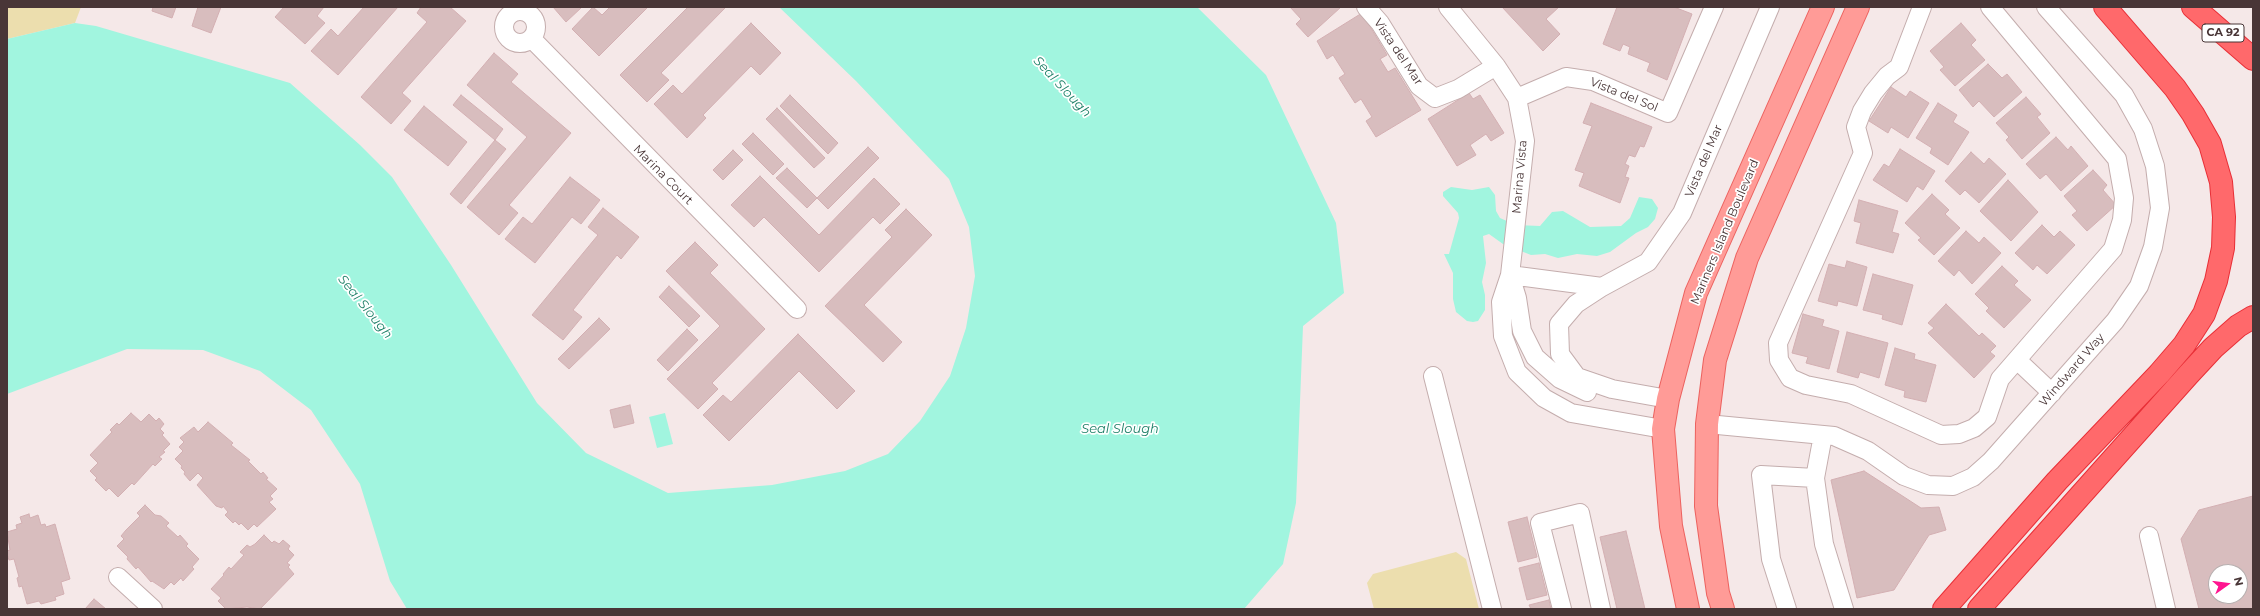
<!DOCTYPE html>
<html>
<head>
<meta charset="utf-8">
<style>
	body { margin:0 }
	#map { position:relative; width:2260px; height:616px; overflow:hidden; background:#f5e8e8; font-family:Montserrat,sans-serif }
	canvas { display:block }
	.frame { position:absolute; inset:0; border:8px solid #493637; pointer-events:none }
	.north { position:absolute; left:2208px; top:564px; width:40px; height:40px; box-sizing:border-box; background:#fff; border:1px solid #b6afaf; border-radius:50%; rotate:76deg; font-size:11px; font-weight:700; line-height:16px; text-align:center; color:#493637 }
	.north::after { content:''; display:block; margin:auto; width:14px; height:18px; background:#ff1590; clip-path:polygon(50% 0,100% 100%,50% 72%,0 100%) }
</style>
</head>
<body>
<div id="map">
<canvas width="2260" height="616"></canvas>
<div class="frame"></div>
<div class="north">N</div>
</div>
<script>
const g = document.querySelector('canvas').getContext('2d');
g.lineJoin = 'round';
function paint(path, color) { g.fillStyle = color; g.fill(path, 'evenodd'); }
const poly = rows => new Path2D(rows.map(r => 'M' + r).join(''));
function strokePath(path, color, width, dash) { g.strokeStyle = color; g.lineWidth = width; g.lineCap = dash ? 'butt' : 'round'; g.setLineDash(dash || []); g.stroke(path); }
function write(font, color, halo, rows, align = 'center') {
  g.font = font + ' Montserrat,sans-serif'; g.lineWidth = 3.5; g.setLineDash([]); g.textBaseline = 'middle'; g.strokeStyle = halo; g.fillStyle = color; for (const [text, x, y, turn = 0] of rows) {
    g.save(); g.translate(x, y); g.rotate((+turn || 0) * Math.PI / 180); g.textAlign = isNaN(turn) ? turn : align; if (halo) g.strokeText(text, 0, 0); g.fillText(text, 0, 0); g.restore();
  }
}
paint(poly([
	[7,7,81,7,75,23,7,39],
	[1456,552,1466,559,1479,609,1374,609,1367,583,1373,574]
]), '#ecdeae');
paint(poly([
	[779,7,1197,7,1266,75,1336,223,1344,293,1303,326,1296,503,1283,564,1244,609,407,609,390,581,360,484,311,410,260,371,203,350,127,349,7,394,7,39,75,23,96,26,290,83,360,145,392,177,451,265,537,403,586,453,668,493,772,485,845,471,888,454,920,421,950,376,966,328,975,276,969,227,949,179,856,81],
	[1451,187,1472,190,1489,187,1495,195,1496,211,1500,218,1516,225,1540,226,1552,212,1563,211,1590,227,1621,226,1630,218,1639,197,1652,199,1658,208,1655,219,1648,227,1636,233,1610,252,1597,256,1577,254,1558,258,1545,254,1531,255,1503,244,1489,234,1483,236,1486,263,1482,282,1485,295,1485,310,1478,321,1473,322,1467,321,1456,312,1453,299,1453,273,1444,254,1449,254,1459,218,1458,213,1443,196,1443,192],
	[665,413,673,444,657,448,649,417]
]), '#a1f5df');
const building = poly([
	[153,7,176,7,172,18,152,11,153,7],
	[198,7,221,7,211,33,192,26,198,7],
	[284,7,324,7,317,16,325,23,305,44,275,17,284,7],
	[364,7,398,7,338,75,311,51,331,29,338,36,364,7],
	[421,7,450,7,466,21,402,93,411,101,391,124,361,97,427,22,417,13,421,7],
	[553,7,582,7,566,22,553,7],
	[593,7,602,15,610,7,648,7,599,56,572,29,593,7],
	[688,7,726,7,661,73,669,80,647,102,620,75,688,7],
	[1290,7,1341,7,1308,37,1296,24,1301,19,1290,7],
	[1502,7,1559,7,1546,19,1560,34,1543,51,1502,7],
	[1617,7,1674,7,1692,14,1667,80,1647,71,1650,63,1628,54,1630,47,1623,44,1620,51,1603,44,1617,7],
	[1362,13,1387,55,1380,59,1388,72,1395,68,1421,110,1376,137,1366,121,1372,117,1361,99,1355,103,1339,78,1345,74,1333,55,1327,59,1317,41,1362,13],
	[751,23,781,53,760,75,751,66,703,115,706,118,687,138,654,104,673,85,682,94,751,23],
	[1961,23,1976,40,1971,45,1985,60,1955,86,1940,70,1944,67,1930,51,1961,23],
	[494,53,518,74,511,82,571,133,509,205,518,213,499,235,467,207,527,137,467,85,494,53],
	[1988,64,2002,78,2007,74,2022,92,1994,117,1979,101,1973,107,1959,90,1988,64],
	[1891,87,1906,97,1910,91,1929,103,1908,138,1891,127,1888,133,1869,121,1891,87],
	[1469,93,1473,99,1480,95,1504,133,1491,141,1486,134,1470,145,1476,155,1457,166,1428,119,1469,93],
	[461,95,503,129,495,140,453,105,461,95],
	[790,95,838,143,828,154,780,106,790,95],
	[2026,97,2041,114,2037,117,2050,133,2022,159,2006,140,2009,137,1996,123,2026,97],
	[1591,103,1652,127,1644,147,1640,146,1635,157,1629,155,1625,164,1629,166,1625,177,1629,178,1620,203,1579,186,1584,173,1575,170,1592,126,1583,123,1591,103],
	[1938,103,1957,115,1953,122,1969,132,1948,165,1930,153,1932,148,1916,138,1938,103],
	[424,106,467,142,448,166,404,130,424,106],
	[777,108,825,158,814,168,766,119,777,108],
	[753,133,784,164,773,175,742,144,753,133],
	[2056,137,2068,150,2071,146,2088,166,2061,191,2046,174,2040,179,2026,164,2056,137],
	[495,140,506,149,461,204,450,194,495,140],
	[868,147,879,158,828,209,817,198,868,147],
	[1900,149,1935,171,1923,190,1917,186,1907,202,1873,180,1884,164,1889,167,1900,149],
	[733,150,743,160,723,180,713,170,733,150],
	[1971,152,1984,164,1989,158,2006,174,1979,203,1965,190,1960,195,1945,181,1971,152],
	[787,168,817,198,807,208,776,178,787,168],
	[2093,170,2107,185,2103,190,2116,205,2087,231,2072,215,2077,211,2064,196,2093,170],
	[760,176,819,235,874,178,900,204,880,224,873,217,819,272,764,217,754,227,731,205,760,176],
	[570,177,600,200,581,224,572,217,535,263,505,239,523,217,532,224,570,177],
	[2008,180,2038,212,2011,241,1980,211,2008,180],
	[1932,194,1949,210,1945,214,1960,228,1934,255,1918,240,1921,238,1905,223,1932,194],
	[1859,200,1898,211,1892,232,1899,234,1893,253,1856,243,1861,223,1854,221,1859,200],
	[603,208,639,237,621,259,617,255,573,310,582,317,563,340,532,315,598,235,588,227,603,208],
	[906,209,932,235,864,305,902,342,883,362,825,306,892,237,885,230,906,209],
	[2042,225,2054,237,2060,231,2075,245,2047,274,2037,265,2033,270,2015,253,2042,225],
	[1966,231,1979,243,1984,237,2001,253,1972,284,1959,270,1954,276,1938,261,1966,231],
	[695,242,718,265,710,273,765,329,712,383,718,389,698,409,667,379,720,326,666,271,695,242],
	[1847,261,1867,267,1857,306,1838,301,1837,306,1818,301,1829,264,1845,268,1847,261],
	[2002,266,2018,281,2014,285,2031,300,2004,328,1986,311,1989,308,1975,294,2002,266],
	[1873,274,1913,285,1902,325,1882,319,1883,315,1863,310,1873,274],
	[669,286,700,316,689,327,659,297,669,286],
	[1946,304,1979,336,1982,333,1996,346,1990,352,1995,356,1974,378,1928,333,1934,328,1928,323,1946,304],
	[1803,314,1824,320,1822,326,1839,331,1829,369,1806,363,1808,357,1792,353,1803,314],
	[599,318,610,329,569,369,558,359,599,318],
	[687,329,698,340,668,371,657,360,687,329],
	[1847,332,1888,343,1879,378,1860,372,1858,378,1837,372,1847,332],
	[798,334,855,391,837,409,799,371,729,441,703,415,723,395,731,402,798,334],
	[1895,348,1915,354,1914,359,1936,365,1926,402,1904,397,1905,391,1885,385,1895,348],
	[630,405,634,423,614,428,610,410,630,405],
	[131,413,141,422,149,414,156,421,159,418,164,424,160,429,164,433,162,435,170,444,163,451,165,452,159,457,162,459,155,466,153,464,134,485,132,483,118,497,109,488,106,491,95,480,97,478,90,471,98,463,90,455,112,432,110,430,117,423,119,425,131,413],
	[208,422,233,443,231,445,250,460,248,461,261,474,263,472,268,478,266,479,277,489,270,496,273,499,269,502,276,509,257,527,254,524,248,530,241,523,239,525,235,521,233,523,225,515,228,512,223,506,222,508,216,506,197,485,203,478,198,473,190,481,184,474,185,472,181,468,182,466,175,459,183,451,179,447,184,442,180,438,194,427,198,432,208,422],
	[1864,471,1921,508,1939,507,1946,530,1929,535,1894,590,1857,598,1831,480,1864,471],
	[2253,496,2253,609,2199,609,2181,539,2199,510,2253,496],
	[2216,572,2240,572,2240,596,2216,596,2216,572],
	[145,505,155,515,161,516,169,523,166,526,178,537,180,535,188,544,186,546,199,559,192,567,194,569,183,581,181,578,174,585,171,582,164,589,152,581,151,582,138,567,136,569,127,559,128,557,117,546,124,539,121,536,126,530,140,516,137,513,145,505],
	[29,514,30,518,38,515,41,525,45,524,46,527,55,524,70,579,61,582,64,594,55,597,56,600,41,604,39,601,27,604,22,586,19,587,17,578,19,577,14,559,9,560,7,554,7,551,10,550,7,532,17,529,16,525,22,523,20,517,29,514],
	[1527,517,1537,557,1518,562,1508,522,1527,517],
	[1626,531,1645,609,1617,609,1600,537,1626,531],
	[264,535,272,543,274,541,279,544,283,540,290,546,288,549,294,555,287,563,290,565,288,567,294,574,260,609,247,607,226,609,218,601,221,598,211,589,224,575,223,574,229,567,231,569,244,555,240,552,247,545,250,547,255,544,264,535],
	[1539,563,1547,595,1527,600,1519,568,1539,563],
	[94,599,106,609,85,609,94,599],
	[1549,600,1551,609,1531,609,1529,605,1549,600]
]);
paint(building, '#d8bdbe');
strokePath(building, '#d3afb2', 1);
const minor = poly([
	[1366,7,1380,23,1419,86,1435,98,1458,89,1496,66],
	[1448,7,1496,66,1517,98,1525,141,1510,275,1501,302,1503,336,1517,372,1544,398,1571,413,1663,429],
	[1922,7,1899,67,1887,76,1873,93,1862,111,1856,127,1863,153,1778,343,1779,360,1790,378,1806,385,1851,394,1941,435,1959,434,1974,428,1987,417,2000,379,2113,249,2122,220,2124,198,2117,159,1990,7],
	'504 27a16 16 0 1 1 32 0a16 16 0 1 1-32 0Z',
	[532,39,797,309],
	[1517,98,1566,77,1593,81,1668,113,1714,7],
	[1510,275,1517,298,1522,331,1535,357,1560,379,1587,392],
	[1510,275,1602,287],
	[2017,360,2052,393],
	[1433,376,1492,609],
	[1668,399,1612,389,1577,377,1560,354,1559,324,1576,304,1602,287,1648,262,1682,213,1770,7],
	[1707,424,1834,436,1868,451,1904,476,1928,485,1953,486,1973,477,1991,461,2115,321,2139,286,2153,247,2160,208,2155,166,2143,129,2124,95,2046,7],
	[1823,435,1815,478,1824,544,1844,609],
	[2149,536,2166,609],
	[118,577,153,609],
	[1562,609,1540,523,1580,513,1601,609],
	[1787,609,1771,559,1761,475,1815,478]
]);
const major = poly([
	[1688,609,1671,526,1663,429,1668,399,1696,293,1823,7],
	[1723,609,1718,593,1706,506,1707,424,1715,360,1747,258,1858,7]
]);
const highway = poly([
	[2193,7,2253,59],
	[1944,609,2057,481,2159,374,2184,345,2204,314,2216,281,2223,248,2224,217,2221,182,2210,144,2193,114,2175,88,2105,7],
	[1979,609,2188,375,2213,348,2238,326,2253,317]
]);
strokePath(minor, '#c4adad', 20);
strokePath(major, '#ec625f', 24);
strokePath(highway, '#e82f37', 24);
strokePath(minor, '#fff', 18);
strokePath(major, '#ff9b97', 22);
strokePath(highway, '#ff696b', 22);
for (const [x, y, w] of [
	[2223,33,42]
]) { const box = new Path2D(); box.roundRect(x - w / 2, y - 9, w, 18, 3); g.fillStyle = '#fff'; g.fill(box); strokePath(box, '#493637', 1); }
write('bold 11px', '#493637', null, [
	["CA 92",2223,33]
]);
write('12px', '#493637', '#fff', [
	["Vista del Mar",1398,52,56],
	["Vista del Sol",1624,95,22],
	["Vista del Mar",1704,161,-67],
	["Marina Court",663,175,45],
	["Marina Vista",1520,177,-85],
	["Mariners Island Boulevard",1725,232,-67],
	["Windward Way",2072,370,-49]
]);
write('italic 13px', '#1f8168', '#fff', [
	["Seal Slough",1062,87,47],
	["Seal Slough",365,307,51],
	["Seal Slough",1120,429]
]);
</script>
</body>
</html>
